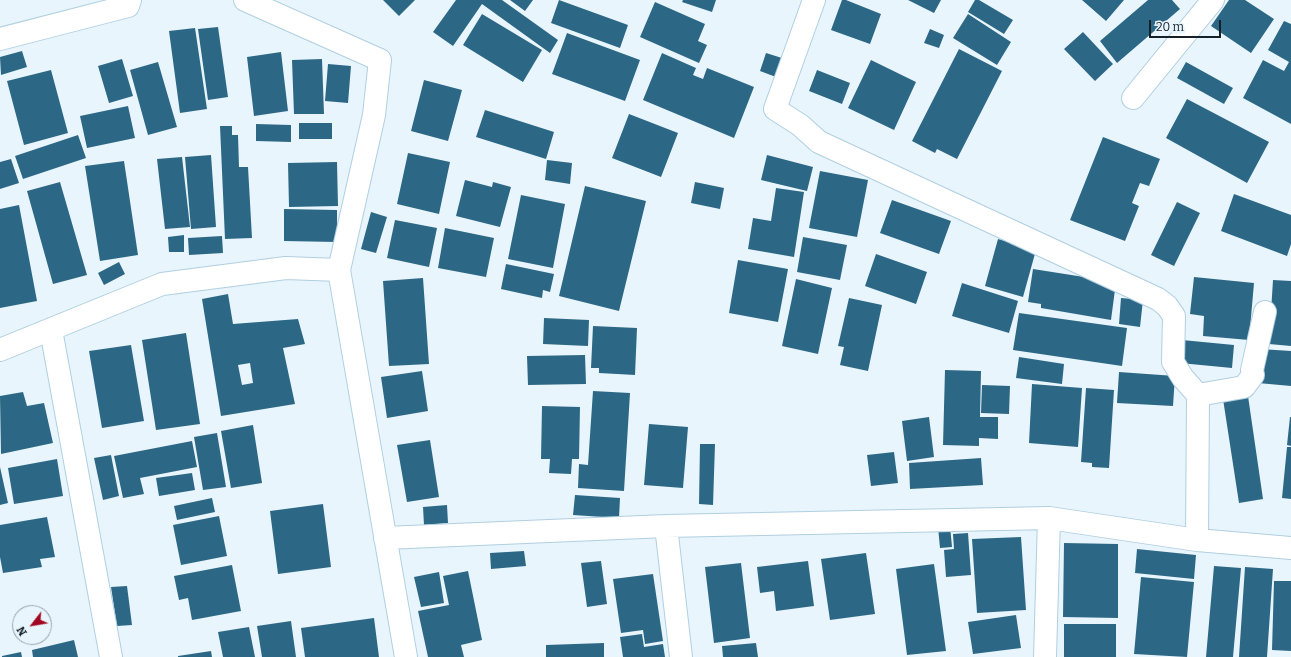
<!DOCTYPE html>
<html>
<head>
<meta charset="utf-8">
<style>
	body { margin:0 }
	#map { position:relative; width:1291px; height:657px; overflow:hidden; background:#e9f5fd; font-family:Bitter,serif }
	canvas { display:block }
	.north { position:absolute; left:12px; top:605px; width:40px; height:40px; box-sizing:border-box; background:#e9f5fd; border:1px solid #95a0a7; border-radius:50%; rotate:239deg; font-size:11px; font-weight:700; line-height:16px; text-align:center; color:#162127 }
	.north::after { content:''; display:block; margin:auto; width:14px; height:18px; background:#a30621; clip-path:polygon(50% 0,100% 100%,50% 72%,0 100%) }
	.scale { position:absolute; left:1149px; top:20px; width:72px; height:18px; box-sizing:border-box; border:2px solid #162127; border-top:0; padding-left:5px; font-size:12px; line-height:14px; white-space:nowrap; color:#162127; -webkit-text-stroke:3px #e9f5fd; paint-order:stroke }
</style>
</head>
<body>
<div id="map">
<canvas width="1291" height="657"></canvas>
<div class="north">N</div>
<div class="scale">20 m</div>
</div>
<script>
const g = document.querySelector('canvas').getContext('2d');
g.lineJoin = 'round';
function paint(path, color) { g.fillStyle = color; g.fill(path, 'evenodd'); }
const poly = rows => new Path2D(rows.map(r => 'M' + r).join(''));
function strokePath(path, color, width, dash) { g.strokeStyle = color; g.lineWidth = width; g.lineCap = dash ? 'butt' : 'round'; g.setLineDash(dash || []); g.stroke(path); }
paint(poly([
	[383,0,415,0,399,16],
	[456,0,502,0,558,40,550,53,482,4,453,46,433,32],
	[510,0,533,0,525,11],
	[559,0,628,25,620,48,551,23],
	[683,0,716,0,712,12,682,2],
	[842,0,846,0,881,14,870,44,831,30],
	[908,0,941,0,934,13],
	[975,0,979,0,1013,20,1004,34,968,12],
	[1082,0,1124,0,1106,21],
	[1148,0,1172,0,1180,9,1117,63,1100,41],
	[1229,0,1245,0,1274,19,1251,53,1211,26],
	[655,2,705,24,698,41,707,45,699,63,640,37],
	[482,14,542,50,523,82,463,45],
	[968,14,1011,42,997,65,953,38],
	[1284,21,1291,24,1291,124,1243,98,1263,60,1284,71,1289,62,1268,50],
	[218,27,228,97,208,100,198,29],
	[195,28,207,109,180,113,169,31],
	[930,29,944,35,939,48,924,43],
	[1083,32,1113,64,1095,81,1064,49],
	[567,33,640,60,625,101,552,74],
	[959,49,1002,71,957,159,937,149,935,153,912,141],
	[22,51,27,67,1,75,0,57],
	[281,52,288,111,254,116,247,57],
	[662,53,696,68,693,75,703,79,707,68,754,87,734,138,643,100],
	[766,53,782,58,776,77,760,71],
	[122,59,133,96,109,103,98,66],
	[322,59,324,114,294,114,292,60],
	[871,60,916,82,894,130,848,108],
	[158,62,177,127,148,135,130,70],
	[1186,62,1233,88,1224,104,1177,78],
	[328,64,351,66,348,103,325,101],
	[51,70,68,133,24,145,7,81],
	[817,70,850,83,842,104,809,91],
	[424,80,462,90,448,141,411,131],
	[1187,99,1269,142,1247,183,1166,138],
	[128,106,135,138,87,148,80,116],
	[485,110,554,132,546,159,476,137],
	[629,114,678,133,661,177,612,158],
	[299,123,332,123,332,139,299,139],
	[256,124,291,125,291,142,256,141],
	[220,126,232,126,232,135,238,135,239,167,248,167,252,238,225,239],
	[78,135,86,158,23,179,15,156],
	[1103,137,1160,159,1149,186,1140,183,1132,203,1139,206,1125,241,1070,220],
	[408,153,450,162,439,214,397,204],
	[211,155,216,227,191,229,185,157],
	[767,155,813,167,807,191,761,180],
	[182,157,190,227,165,229,157,159],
	[11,159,19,183,0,189,0,162],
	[547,160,572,163,570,184,545,180],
	[124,161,138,255,100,261,85,166],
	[337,162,338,206,289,207,288,163],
	[820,171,868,180,857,237,809,228],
	[465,180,492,187,493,182,511,187,500,227,456,216],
	[60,182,87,275,53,284,27,191],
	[695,182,724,188,720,209,691,203],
	[585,186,646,201,619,311,559,296],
	[776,188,804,192,794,257,748,249,753,218,771,221],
	[1234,194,1291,215,1291,244,1287,256,1221,231],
	[521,195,565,204,553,268,508,259],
	[892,200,951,221,939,254,880,233],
	[1177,202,1200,213,1174,266,1151,255],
	[19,205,37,301,0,308,0,209],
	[284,209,337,210,337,242,284,241],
	[371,212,387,217,376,253,361,249],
	[395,220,437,228,429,267,387,258],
	[445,228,494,238,486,277,438,268],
	[184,235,184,252,169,252,168,237],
	[222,236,223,253,189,255,188,238],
	[803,237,847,245,840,280,797,272],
	[998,239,1036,250,1023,297,985,286],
	[876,254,927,272,916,304,865,286],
	[738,260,788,269,778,322,729,313],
	[119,262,125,274,104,285,98,273],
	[506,264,554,274,550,292,543,290,542,298,501,289],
	[1033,269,1116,282,1111,320,1041,308,1041,304,1028,302],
	[1194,277,1254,283,1249,340,1203,336,1204,316,1190,314],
	[423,278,429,364,389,366,383,281],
	[796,279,832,288,818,354,782,346],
	[1273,280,1291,281,1291,346,1269,344],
	[962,283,1018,301,1009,333,952,316],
	[228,294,233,324,298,319,305,344,283,348,295,404,221,416,202,299],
	[250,363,253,383,242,385,238,365],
	[849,298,882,305,868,371,840,365,844,347,838,346],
	[1121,298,1143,300,1140,327,1119,324],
	[1019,313,1127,328,1122,366,1013,350],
	[544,318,589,320,588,346,543,344],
	[593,326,637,328,635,375,599,373,599,368,591,368],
	[186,333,200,424,156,430,142,340],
	[1182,340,1234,345,1232,368,1180,363],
	[131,345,144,421,102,428,89,351],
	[1260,349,1291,351,1291,386,1258,383],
	[585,355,586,384,528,385,527,356],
	[1019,357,1064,364,1062,384,1016,378],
	[945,370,981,371,980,417,998,417,998,439,979,438,979,446,943,445],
	[422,371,428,411,387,418,381,377],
	[1119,372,1175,376,1173,406,1117,403],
	[1032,384,1082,388,1078,447,1029,443],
	[982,385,1010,386,1009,414,981,413],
	[1086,388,1114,390,1109,468,1092,467,1092,463,1081,462],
	[593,391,630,393,624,491,578,488,579,464,588,465],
	[23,392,27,406,44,403,53,443,1,454,0,396],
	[1248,396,1263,499,1239,503,1223,399],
	[542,406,580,407,579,459,572,459,571,474,549,473,550,459,541,459],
	[929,417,934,457,907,461,902,421],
	[1290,417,1291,417,1291,446,1287,445],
	[649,424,688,427,683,488,644,485],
	[253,425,262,483,231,488,221,431],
	[217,433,226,487,203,490,194,437],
	[430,440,439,497,407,502,397,445],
	[192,441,197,467,140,478,144,494,123,498,114,456],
	[700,444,715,444,713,505,699,504],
	[1287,447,1291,447,1291,499,1282,498],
	[894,452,898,483,871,486,867,455],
	[111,455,119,496,103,500,94,458],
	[981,458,983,485,910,489,909,463],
	[57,459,63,496,14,504,8,468],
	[0,467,8,503,0,505],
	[192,473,195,490,159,496,156,478],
	[575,495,620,498,619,518,573,515],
	[212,498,215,512,177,520,174,506],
	[323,504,331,567,278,574,270,511],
	[447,505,448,523,424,525,423,507],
	[219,516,227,556,181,565,173,525],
	[47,517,55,557,40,559,42,567,3,573,0,557,0,525],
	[950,526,952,547,940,548,938,527],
	[968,533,971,575,946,577,944,550,954,549,953,534],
	[1021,537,1026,610,977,613,972,539],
	[1064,543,1118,544,1118,618,1063,617],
	[1137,549,1196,555,1194,579,1135,573],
	[524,551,526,566,491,569,490,553],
	[866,553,875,614,830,620,821,559],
	[601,561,607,604,587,607,581,563],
	[808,561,814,606,776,611,774,591,760,593,757,567],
	[741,563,750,638,714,643,705,567],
	[934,564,946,651,907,655,896,569],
	[232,565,241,611,192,620,188,598,179,600,174,576],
	[1214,566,1241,568,1233,657,1206,657],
	[1245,567,1273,569,1267,657,1239,657],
	[468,571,482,640,461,645,464,657,428,657,418,611,449,605,443,576],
	[439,572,444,603,421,607,414,577],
	[653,574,663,641,645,644,643,630,621,633,613,579],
	[1141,577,1194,582,1187,657,1134,654],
	[1274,581,1291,581,1291,651,1272,650],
	[127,586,132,625,117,626,111,587],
	[1016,615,1021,648,973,654,968,622],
	[374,618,379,657,305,657,301,628],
	[291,621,296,657,262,657,257,626],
	[1064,624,1116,624,1116,657,1064,657],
	[249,627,255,657,223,657,218,632],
	[642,634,644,647,663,644,665,657,623,657,620,637],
	[74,640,78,657,33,657,32,650],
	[604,643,604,657,546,657,546,645],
	[756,643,758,657,723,657,722,646],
	[211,651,212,657,178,657,178,656],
	[21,652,22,657,2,657,2,656]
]), '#2c6885');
const minor = poly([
	[245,0,380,60,374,115,339,270,406,657],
	[814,0,775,109,800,125,819,142,1158,299,1167,306,1174,316,1173,362,1183,378,1198,395,1197,540],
	[0,39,128,6,130,0],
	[1133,98,1213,0],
	[51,330,111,657],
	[0,350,162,284,286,268,339,270],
	[1198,395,1244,387,1253,375,1252,370,1265,312],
	[666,526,681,657],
	[385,538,666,526,1049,518,1197,540,1291,548],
	[1045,657,1049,518]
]);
strokePath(minor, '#b0cfe0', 24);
strokePath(minor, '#fff', 22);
</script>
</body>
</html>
